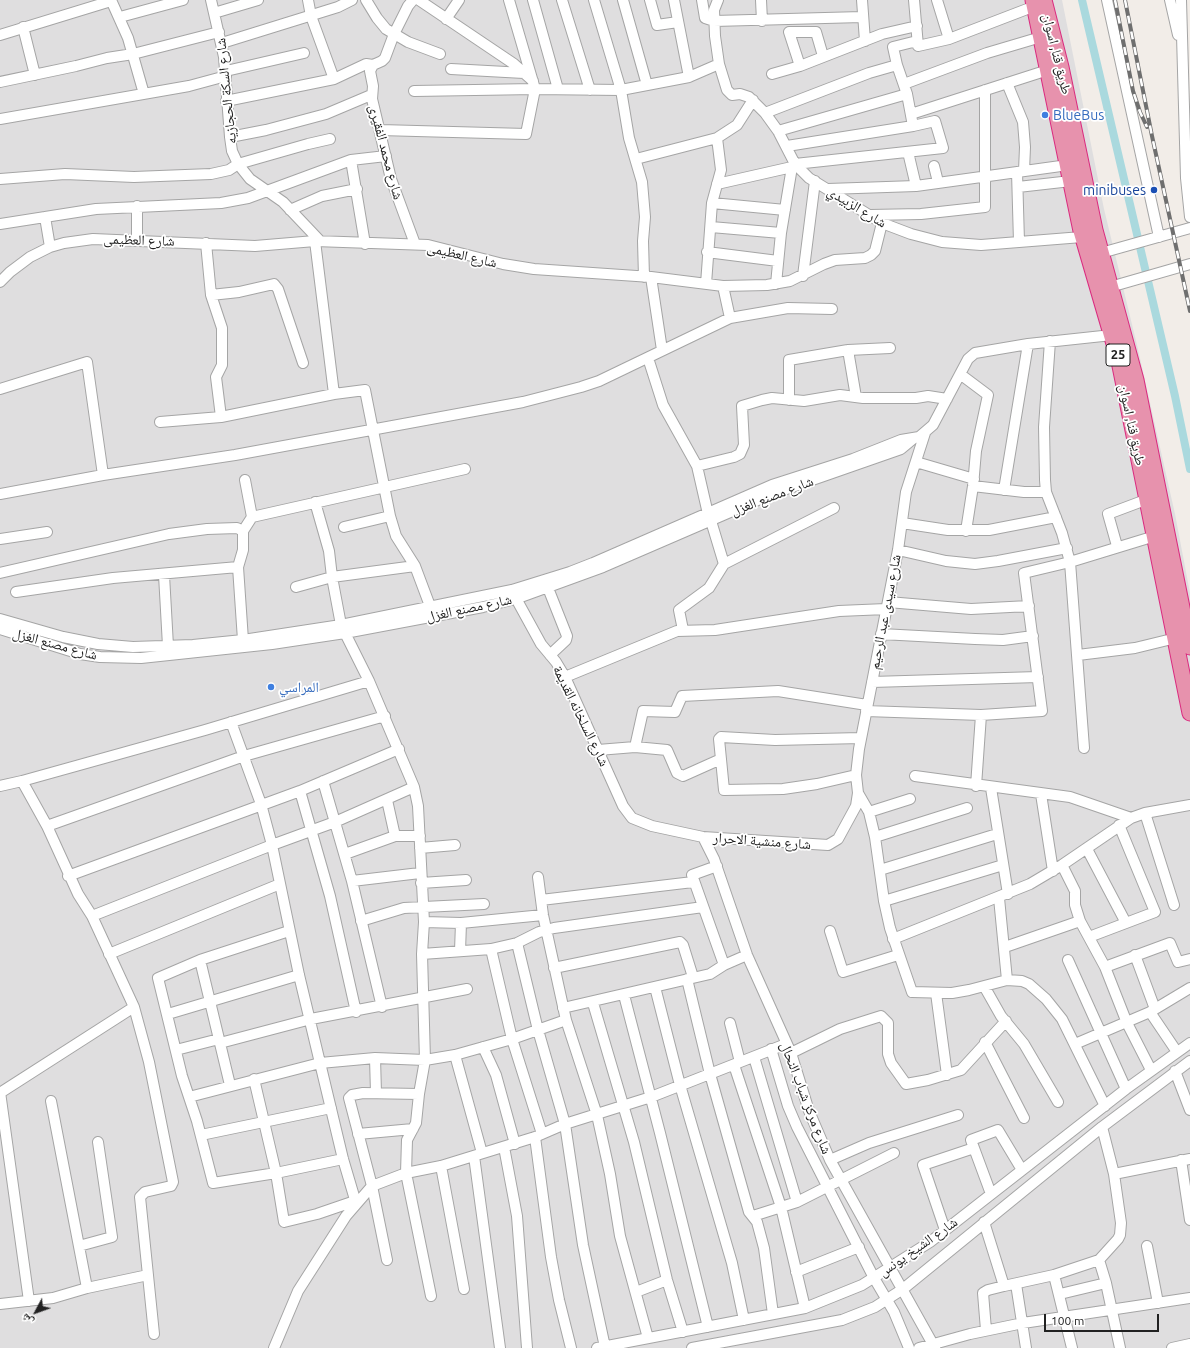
<!DOCTYPE html>
<html>
<head>
<meta charset="utf-8">
<style>
	body { margin:0 }
	#map { position:relative; width:1190px; height:1348px; overflow:hidden; background:#f2ede8; font-family:Ubuntu,"Noto Naskh Arabic",sans-serif }
	canvas { display:block }
	.north { position:absolute; left:16px; top:1292px; width:40px; height:40px; -webkit-text-stroke:3px #fff; paint-order:stroke; rotate:229deg; font-size:11px; font-weight:700; line-height:16px; text-align:center; color:#212121 }
	.north::after { content:''; display:block; margin:auto; width:14px; height:18px; background:#212121; clip-path:polygon(50% 0,100% 100%,50% 72%,0 100%) }
	.scale { position:absolute; left:1044px; top:1314px; width:115px; height:18px; box-sizing:border-box; border:2px solid #212121; border-top:0; padding-left:5px; font-size:12px; line-height:14px; white-space:nowrap; color:#212121; -webkit-text-stroke:3px #fff; paint-order:stroke }
</style>
</head>
<body>
<div id="map">
<canvas width="1190" height="1348"></canvas>
<div class="north">ش</div>
<div class="scale">100 m</div>
</div>
<script>
const g = document.querySelector('canvas').getContext('2d');
g.lineJoin = 'round';
function paint(path, color) { g.fillStyle = color; g.fill(path, 'evenodd'); }
const poly = rows => new Path2D(rows.map(r => 'M' + r).join(''));
function strokePath(path, color, width, dash) { g.strokeStyle = color; g.lineWidth = width; g.lineCap = dash ? 'butt' : 'round'; g.setLineDash(dash || []); g.stroke(path); }
function write(font, color, halo, rows, align = 'center') {
  g.font = font + ' Ubuntu,"Noto Naskh Arabic",sans-serif'; g.lineWidth = 3.5; g.setLineDash([]); g.textBaseline = 'middle'; g.strokeStyle = halo; g.fillStyle = color; for (const [text, x, y, turn = 0] of rows) {
    g.save(); g.translate(x, y); g.rotate((+turn || 0) * Math.PI / 180); g.textAlign = isNaN(turn) ? turn : align; if (halo) g.strokeText(text, 0, 0); g.fillText(text, 0, 0); g.restore();
  }
}
paint(poly([
	[0,0,1062,0,1104,209,1137,345,1175,514,1190,593,1190,1348,0,1348]
]), '#dfdedf');
strokePath(poly([
	[1082,0,1175,396,1190,469]
]), '#aad9de', 8);
const minor = poly([
	[111,0,128,38,144,94],
	[211,0,224,57,230,137,232,151,238,164,250,179,283,202,320,241],
	[308,0,311,16,334,79],
	[366,0,377,18,386,29,408,42,440,54],
	[413,0,408,6,394,34,385,58,382,61,373,65,370,71,373,86,372,99,391,179,415,244],
	[419,0,514,64,533,81],
	[533,0,558,89],
	[562,0,590,90],
	[594,0,621,90,629,138,642,182,645,217,643,241,644,277],
	[623,0,647,85],
	[650,0,657,25,678,22],
	[674,0,689,77],
	[702,0,705,18,714,21,862,17],
	[718,0,714,10,715,36,719,64,727,90,732,95,740,94,749,97,765,113,778,131,795,164,809,178,882,223,911,234,942,242,981,245,1082,237],
	[761,0,762,21],
	[862,0,865,41],
	[914,0,918,46,949,39,1035,6],
	[937,0,949,39],
	[1107,0,1159,237],
	[1170,0,1178,35],
	[1181,0,1186,178,1190,217],
	[214,13,258,0],
	[120,17,183,0],
	[446,19,459,0],
	[23,27,35,75],
	[0,35,111,1],
	[222,43,338,7,352,0],
	[897,65,893,47,917,41],
	[800,66,789,32,816,32,823,56],
	[451,69,524,73],
	[226,71,304,53],
	[772,74,800,66,882,34,917,26],
	[0,82,76,66,107,58,133,54,219,32],
	[1007,83,1023,122,1025,147,1024,171],
	[904,84,987,53,1041,37],
	[414,91,535,89,621,90,689,77,719,64],
	[226,101,334,79,366,64,373,65],
	[765,113,869,73,897,65,907,94,913,126,787,146],
	[911,114,1048,70],
	[0,119,189,86,226,76],
	[380,130,526,134,535,89,509,0],
	[778,131,907,94],
	[230,137,266,130,326,114,371,95],
	[717,138,737,125,753,100],
	[908,152,916,186],
	[636,159,717,138,721,170,712,203,706,284],
	[351,160,365,244],
	[934,166,938,182],
	[1017,172,1019,242],
	[0,179,65,174,134,177,211,174,229,170,238,164,308,144,330,139],
	[717,184,792,167,795,164,943,148,935,121,913,126],
	[1018,187,1071,181],
	[828,189,916,186,1068,165],
	[712,203,785,210],
	[137,206,137,240],
	[290,210,322,196,357,189],
	[870,215,921,214,985,207,985,90],
	[45,217,50,247],
	[0,224,96,209,221,203,248,198,351,160,386,156],
	[711,227,781,233],
	[315,241,334,394],
	[206,243,211,295,222,328,222,365,216,377,221,417],
	[707,252,778,261],
	[1101,253,1190,228],
	[803,276,815,181],
	[651,277,662,350],
	[0,282,10,272,30,257,50,247,64,243,93,239,255,246,315,241,428,245,503,264,534,269,651,277,723,286,767,285,790,281,824,264,835,260,865,258,871,255,875,251,882,223],
	[776,284,781,233,792,167],
	[723,286,730,318],
	[1110,287,1190,264],
	[211,295,239,292,274,284,278,289,303,363],
	[1050,341,1044,427,1045,480,1046,492,1062,533,1070,562,1084,748],
	[848,350,856,397],
	[648,358,663,405,697,466,708,514],
	[960,374,988,395,976,451,973,486,966,531],
	[0,389,87,362,103,475],
	[789,400,789,360,848,350,890,348],
	[160,422,221,417,334,394,365,390,390,516,396,536,415,566,430,606],
	[916,462,974,479],
	[697,466,734,457,740,454,744,445,742,406,762,400,772,398,804,401,840,395,863,398,916,398,928,396,947,399],
	[973,486,1024,492,1046,492],
	[1004,490,1028,344],
	[0,494,103,475,235,455,523,402,581,387,599,381,730,318,788,308,832,309],
	[252,517,465,469],
	[711,521,724,564],
	[902,523,948,530,989,530,1056,517],
	[344,527,390,516],
	[0,539,47,532],
	[1117,546,1108,514,1148,499],
	[898,550,946,561,975,564,998,561,1067,548],
	[0,573,169,534,207,529,237,528,243,531],
	[164,575,168,646],
	[296,587,332,577,415,566],
	[548,588,567,636,566,640,550,655],
	[16,592,113,578,238,567],
	[513,593,541,644,556,662,565,677,623,806,632,818,652,826,703,837,828,845,838,839,856,806,858,793,856,775,859,749,898,550,906,492,925,433],
	[888,602,971,609,1029,606],
	[0,619,63,637,98,644,133,647,193,645,243,640,341,625,512,590,570,572,593,563,772,485,853,459,901,440,919,437,933,425,968,359,975,353,1028,344,1112,335],
	[0,629,80,654,100,657,141,658,272,644,345,633,483,607,515,599,603,567,772,494,901,449,913,439],
	[683,630,679,610,709,588,724,564,834,508],
	[881,634,975,639,1003,640,1033,636],
	[243,640,238,567,243,550,243,531,252,517,245,480],
	[1078,655,1135,648,1176,638],
	[565,677,677,631,715,630,839,611,886,609],
	[369,681,414,787,418,806,424,922,422,954,425,1060,419,1094,416,1123,407,1140,406,1173,431,1296],
	[872,682,1038,677],
	[866,711,981,715,1042,711,1024,573,1070,562,1155,536],
	[231,722,261,804,272,845,299,975,343,1159,356,1203],
	[635,747,643,711,675,712,682,696,778,691,867,705],
	[598,750,635,747,667,750,677,773,683,776,721,759],
	[856,775,817,784,783,789,724,790,719,739,721,737,775,740,861,738],
	[915,776,1070,797,1131,818],
	[323,781,352,881,382,1007],
	[0,786,22,781],
	[976,786,981,715],
	[991,788,1008,894],
	[300,791,330,896,356,1012],
	[858,793,869,812,875,837],
	[1041,794,1053,871],
	[387,800,395,836],
	[967,808,875,837,884,901,890,928,912,992,952,993,969,990,1007,980,1022,981,1029,984,1046,999,1062,1019,1105,1106],
	[869,812,910,799],
	[1145,813,1174,905],
	[47,826,244,756,385,716],
	[703,837,714,859,747,955,791,1053,809,1111,830,1160,935,1348],
	[420,848,455,845],
	[1087,849,1126,923],
	[345,854,395,836,420,836],
	[1062,865,1075,891,1075,905,1080,921,1105,967,1127,1023,1151,1070],
	[717,866,692,875,724,965],
	[880,870,997,834],
	[68,876,300,791,399,749],
	[538,877,543,915,566,1020,597,1115,610,1174,620,1236,648,1338],
	[352,881,420,873],
	[421,883,466,880],
	[999,898,1007,980],
	[541,900,693,882],
	[884,901,1003,865],
	[92,916,272,845,335,822,414,787],
	[361,921,404,908,484,904],
	[424,922,461,923,543,915],
	[289,931,200,960,158,978,182,1076,189,1097,320,1063,375,1058,425,1060,455,1055,512,1039,566,1020],
	[830,931,843,972,898,955],
	[1089,937,1155,912,1119,825],
	[893,939,1030,884,1062,865,1131,818,1145,813,1190,805],
	[517,943,538,1030,565,1124,583,1245,605,1347],
	[1005,947,1080,921],
	[491,949,512,1039,542,1134],
	[460,951,461,923],
	[109,954,280,884],
	[422,954,491,949,517,943,539,932,554,928,703,907],
	[1135,955,1155,1009],
	[200,960,230,1085],
	[1068,960,1126,1089],
	[1105,967,1170,943,1178,962,1190,959],
	[554,968,680,942,683,945,693,977],
	[687,979,710,1074,749,1212,757,1222,764,1248,773,1314],
	[984,986,1001,1016,1024,1044,1058,1102],
	[655,987,680,1085,732,1263,744,1320],
	[936,993,947,1075],
	[624,995,660,1133,708,1327],
	[593,1003,634,1142,667,1280,683,1332],
	[134,1007,149,1062,173,1182,171,1186,145,1192,140,1197,154,1334],
	[563,1008,710,974,724,965,747,955],
	[1150,1012,1177,1052],
	[168,1014,299,975],
	[730,1023,740,1062],
	[985,1042,1024,1118],
	[220,1043,311,1019,467,989],
	[1075,1044,1150,1012,1190,988],
	[483,1047,496,1075,515,1144],
	[771,1049,788,1106,797,1127,874,1278,894,1312,909,1348],
	[176,1050,219,1039],
	[791,1053,840,1029,881,1016,888,1023,888,1054,891,1063,906,1084,928,1080,961,1070,1006,1021],
	[455,1055,482,1153],
	[754,1057,797,1202],
	[375,1058,376,1093],
	[734,1065,781,1207,805,1308],
	[1175,1071,1190,1110],
	[254,1079,276,1173,284,1222,317,1214,355,1201],
	[0,1092,29,1301],
	[0,1093,134,1007,92,916,78,894,47,826,22,781,205,730,369,681,341,625,332,577,329,551,315,502],
	[189,1097,197,1121,213,1183,276,1173,343,1159],
	[51,1101,87,1288],
	[358,1134,413,1129],
	[201,1135,331,1108],
	[535,1137,551,1257,559,1300,571,1348],
	[504,1147,517,1216,527,1348],
	[474,1156,500,1348],
	[830,1160,869,1143,958,1115],
	[1181,1160,1190,1220],
	[441,1166,464,1289],
	[1114,1174,1190,1159],
	[991,1194,971,1140,998,1130,1022,1170],
	[753,1216,797,1202,894,1153],
	[984,1222,1004,1286,1054,1275,1099,1260,1106,1283,1120,1348],
	[945,1230,923,1165,974,1148],
	[79,1246,112,1237,98,1142],
	[1147,1246,1158,1303],
	[387,1260,372,1186,349,1098,352,1095,363,1093,419,1094],
	[1099,1260,1118,1239,1120,1235,1121,1223,1114,1174,1102,1127],
	[796,1272,859,1247],
	[1054,1275,1072,1348],
	[1016,1284,1026,1348],
	[636,1292,667,1280],
	[1060,1294,1106,1283],
	[0,1304,53,1298,87,1288,148,1275],
	[986,1330,983,1293,988,1290,1004,1286],
	[274,1348,298,1291,346,1216,372,1186,406,1173,441,1166,535,1137,565,1124,651,1097,786,1044],
	[597,1348,805,1308,862,1285,930,1242,1126,1089,1190,1043],
	[692,1348,842,1320,875,1307,903,1289,1102,1127,1190,1061],
	[919,1348,970,1334,1023,1323,1190,1298],
	[1172,1348,1190,1344]
]);
const highway = poly([
	[1033,0,1081,231,1119,361,1190,713],
	[1044,0,1061,67,1095,230,1136,380,1190,647]
]);
strokePath(minor, '#a5a5a5', 12);
strokePath(highway, '#da2b7f', 17);
strokePath(minor, '#fff', 10);
strokePath(highway, '#e792ad', 15);
const rail = poly([
	[1115,0,1133,91,1140,112,1147,127],
	[1125,0,1152,136,1190,311]
]);
strokePath(rail, '#6f6f6f', 4);
strokePath(rail, '#fff', 2.5, [8]);
for (const [x, y, r, color] of [
	[1045,115,4,"#3f7fe0"],
	[1154,190,4,"#1a4fb4"],
	[271,687,4,"#3f7fe0"]
]) { const dot = new Path2D(); dot.arc(x, y, r, 0, 2 * Math.PI); g.fillStyle = color; g.fill(dot); strokePath(dot, '#fff', 1.5); }
for (const [x, y, w] of [
	[1118,355,24]
]) { const box = new Path2D(); box.roundRect(x - w / 2, y - 11, w, 22, 3); g.fillStyle = '#fff'; g.fill(box); strokePath(box, '#212121', 1); }
write('bold 13px', '#212121', null, [
	["25",1118,355]
]);
write('14px', '#212121', '#fff', [
	["طريق قنا, اسوان",1057,54,76],
	["شارع السكة الحجازيه",226,91,-96],
	["شارع محمد الفقيرى",386,152,75],
	["شارع الزبيدي",857,207,31],
	["شارع العظيمى",139,240,2],
	["شارع العظيمى",462,255,13],
	["طريق قنا, اسوان",1132,425,78],
	["شارع مصنع الغزل",772,496,-21],
	["شارع مصنع الغزل",469,608,-12],
	["شارع سيدى عبد الرحيم",885,612,-79],
	["شارع مصنع الغزل",55,644,15],
	["شارع السلخانه القديمة",581,716,64],
	["شارع منشية الاحرار",762,841,4],
	["شارع مركز شباب النحال",806,1098,69],
	["شارع الشيخ يونس",918,1247,-35]
]);
write('14px', '#366cbe', '#fff', [
	["BlueBus",1053,115],
	["المراسي",279,687]
], 'left');
write('14px', '#164399', '#fff', [
	["minibuses",1146,190]
], 'right');
</script>
</body>
</html>
